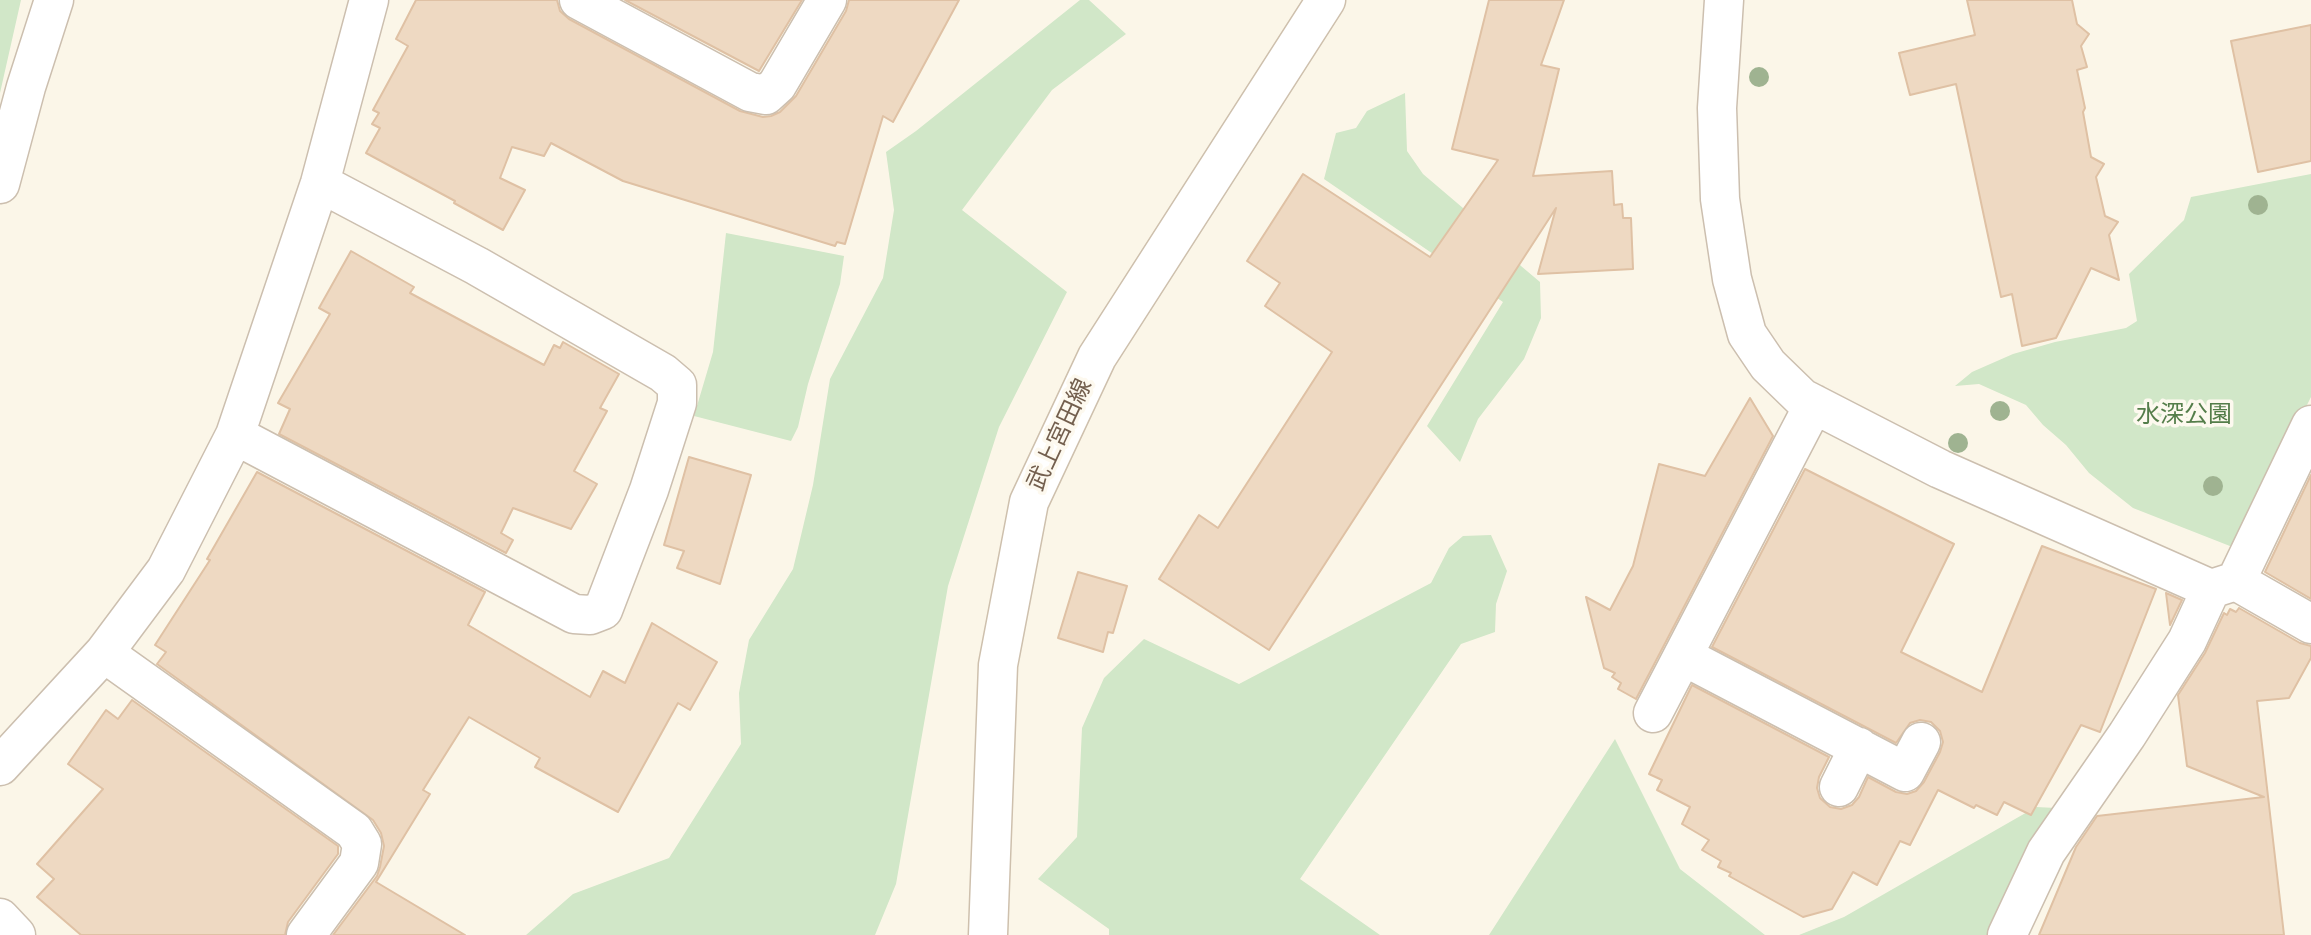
<!DOCTYPE html>
<html>
<head>
<meta charset="utf-8">
<style>
	body { margin:0 }
	canvas { display:block; background:#fbf6e8 }
</style>
</head>
<body>
<canvas width="2311" height="935"></canvas>
<script>
const g = document.querySelector('canvas').getContext('2d');
g.lineJoin = 'round';
function paint(path, color) { g.fillStyle = color; g.fill(path, 'evenodd'); }
const poly = rows => new Path2D(rows.map(r => 'M' + r).join(''));
function strokePath(path, color, width, dash) { g.strokeStyle = color; g.lineWidth = width; g.lineCap = dash ? 'butt' : 'round'; g.setLineDash(dash || []); g.stroke(path); }
function write(font, color, halo, rows, align = 'center') {
  g.font = font + ' Cabin,"Noto Sans JP",sans-serif'; g.lineWidth = 7; g.setLineDash([]); g.textBaseline = 'middle'; g.strokeStyle = halo; g.fillStyle = color; for (const [text, x, y, turn = 0] of rows) {
    g.save(); g.translate(x, y); g.rotate((+turn || 0) * Math.PI / 180); g.textAlign = isNaN(turn) ? turn : align; if (halo) g.strokeText(text, 0, 0); g.fillText(text, 0, 0); g.restore();
  }
}
paint(poly([
	[0,0,21,0,0,93],
	[1080,0,1089,0,1126,34,1052,90,962,210,1067,292,999,427,948,586,896,884,875,935,526,935,573,894,669,858,741,744,739,693,749,640,793,569,813,485,830,379,883,278,894,210,886,152,916,131],
	[1405,93,1407,151,1423,174,1490,231,1521,266,1540,282,1541,318,1524,359,1478,419,1460,462,1427,426,1503,302,1324,179,1336,133,1356,128,1367,111],
	[2311,174,2311,397,2235,548,2133,508,2089,473,2066,445,2043,425,2026,405,1979,384,1955,386,1972,372,2013,354,2055,342,2126,328,2137,321,2129,274,2184,220,2191,197],
	[726,233,844,256,840,284,808,384,798,427,791,441,694,416,713,352],
	[1491,535,1507,571,1496,604,1495,632,1461,644,1300,879,1380,935,1109,935,1109,929,1038,879,1077,837,1082,728,1104,678,1144,639,1239,684,1431,583,1449,548,1463,536],
	[1615,739,1680,869,1765,935,1489,935],
	[2036,807,2056,808,1992,935,1799,935,1844,917]
]), '#d1e7c8');
const building = poly([
	[416,0,557,0,560,11,569,19,740,111,763,117,771,116,780,112,796,96,846,11,849,0,959,0,893,122,883,116,845,244,837,242,835,246,623,181,551,143,544,156,512,147,500,178,525,190,503,230,454,203,455,201,366,153,380,128,372,124,379,113,373,110,408,46,396,39,416,0],
	[625,0,802,0,759,71,625,0],
	[1489,0,1564,0,1541,65,1559,69,1533,176,1612,171,1614,205,1622,204,1623,218,1631,218,1633,269,1538,274,1556,208,1269,650,1159,579,1199,515,1218,528,1332,352,1265,306,1280,283,1247,261,1303,174,1430,257,1498,160,1452,149,1489,0],
	[1967,0,2072,0,2077,24,2089,34,2081,46,2087,67,2077,70,2085,108,2083,112,2091,157,2104,164,2096,177,2105,216,2118,222,2109,235,2119,280,2091,268,2056,338,2022,346,2012,294,2001,297,1956,84,1910,95,1899,53,1975,35,1967,0],
	[2311,25,2311,161,2258,172,2231,41,2311,25],
	[351,251,414,287,410,293,544,365,554,345,560,348,563,342,619,374,600,408,607,411,574,471,597,484,571,529,513,508,501,533,513,540,506,553,279,434,290,409,278,403,330,314,319,308,351,251],
	[1750,398,1773,436,1636,699,1618,689,1621,683,1612,677,1615,673,1604,668,1586,597,1610,610,1633,566,1659,464,1705,476,1750,398],
	[689,457,751,475,720,584,677,568,684,551,664,545,689,457],
	[1805,469,1954,544,1901,652,1982,692,2042,546,2156,589,2100,732,2081,725,2031,815,2004,802,1997,815,1976,805,1974,808,1938,790,1910,845,1900,841,1877,885,1853,872,1832,909,1803,917,1729,876,1731,873,1718,867,1721,861,1702,850,1709,840,1682,824,1690,807,1657,790,1662,780,1649,774,1692,685,1829,757,1819,777,1817,788,1820,798,1830,807,1841,809,1852,805,1859,797,1868,777,1896,792,1907,794,1916,791,1924,782,1940,752,1943,742,1940,731,1931,722,1920,720,1910,723,1896,743,1712,647,1805,469],
	[257,472,485,592,468,625,590,697,603,671,625,683,652,623,717,662,690,710,678,703,618,812,535,767,540,758,469,717,423,790,430,794,376,882,465,935,333,935,377,876,380,867,384,846,381,833,373,820,157,664,166,652,155,645,210,560,207,559,257,472],
	[2311,475,2311,599,2265,572,2311,475],
	[1078,572,1127,586,1113,633,1108,632,1103,652,1058,638,1078,572],
	[2166,593,2182,600,2170,625,2166,593],
	[2239,608,2300,643,2311,646,2311,658,2289,698,2257,701,2284,935,2039,935,2076,847,2097,816,2264,797,2187,766,2178,695,2205,653,2224,613,2227,615,2230,609,2236,612,2239,608],
	[132,700,338,846,338,854,288,922,285,935,81,935,37,897,54,879,37,864,103,789,68,764,106,710,118,719,132,700]
]);
paint(building, '#eed9c2');
strokePath(building, '#dfc1a4', 2);
const street = poly([
	[579,0,750,92,766,95,777,85,827,0],
	[1724,0,1717,108,1720,199,1732,279,1747,334,1768,365,1802,398,1940,469,2211,589,2236,581,2311,624],
	[0,184,26,87,54,0],
	[235,435,574,614,590,615,603,610,649,490,677,403,677,385,663,373,477,266,320,183],
	[2236,581,2311,425],
	[104,653,354,831,362,844,359,863,306,935],
	[1683,656,1905,772,1921,742],
	[1653,713,1814,404],
	[0,766,104,653,166,570,235,435,320,183,369,0],
	[1839,787,1859,747],
	[0,918,16,935],
	[2007,935,2046,852,2127,735,2187,641,2211,589]
]);
const secondary = poly([
	[988,935,998,665,1029,502,1097,357,1326,0]
]);
strokePath(street, '#ccbfaf', 41);
strokePath(secondary, '#cec0ad', 41);
strokePath(street, '#fff', 38);
strokePath(secondary, '#fff', 38);
g.fillStyle = '#9fb391';
for (const [x, y] of [
	[1759,77],
	[2258,205],
	[2000,411],
	[1958,443],
	[2213,486]
]) { g.beginPath(); g.arc(x, y, 10, 0, 2 * Math.PI); g.fill(); }
write('24px', '#547d4a', '#fdf9ef', [
	["水深公園",2184,415]
]);
write('24px', '#735f4e', '#fdf9ef', [
	["武上宮田線",1060,435,-65]
]);
</script>
</body>
</html>
